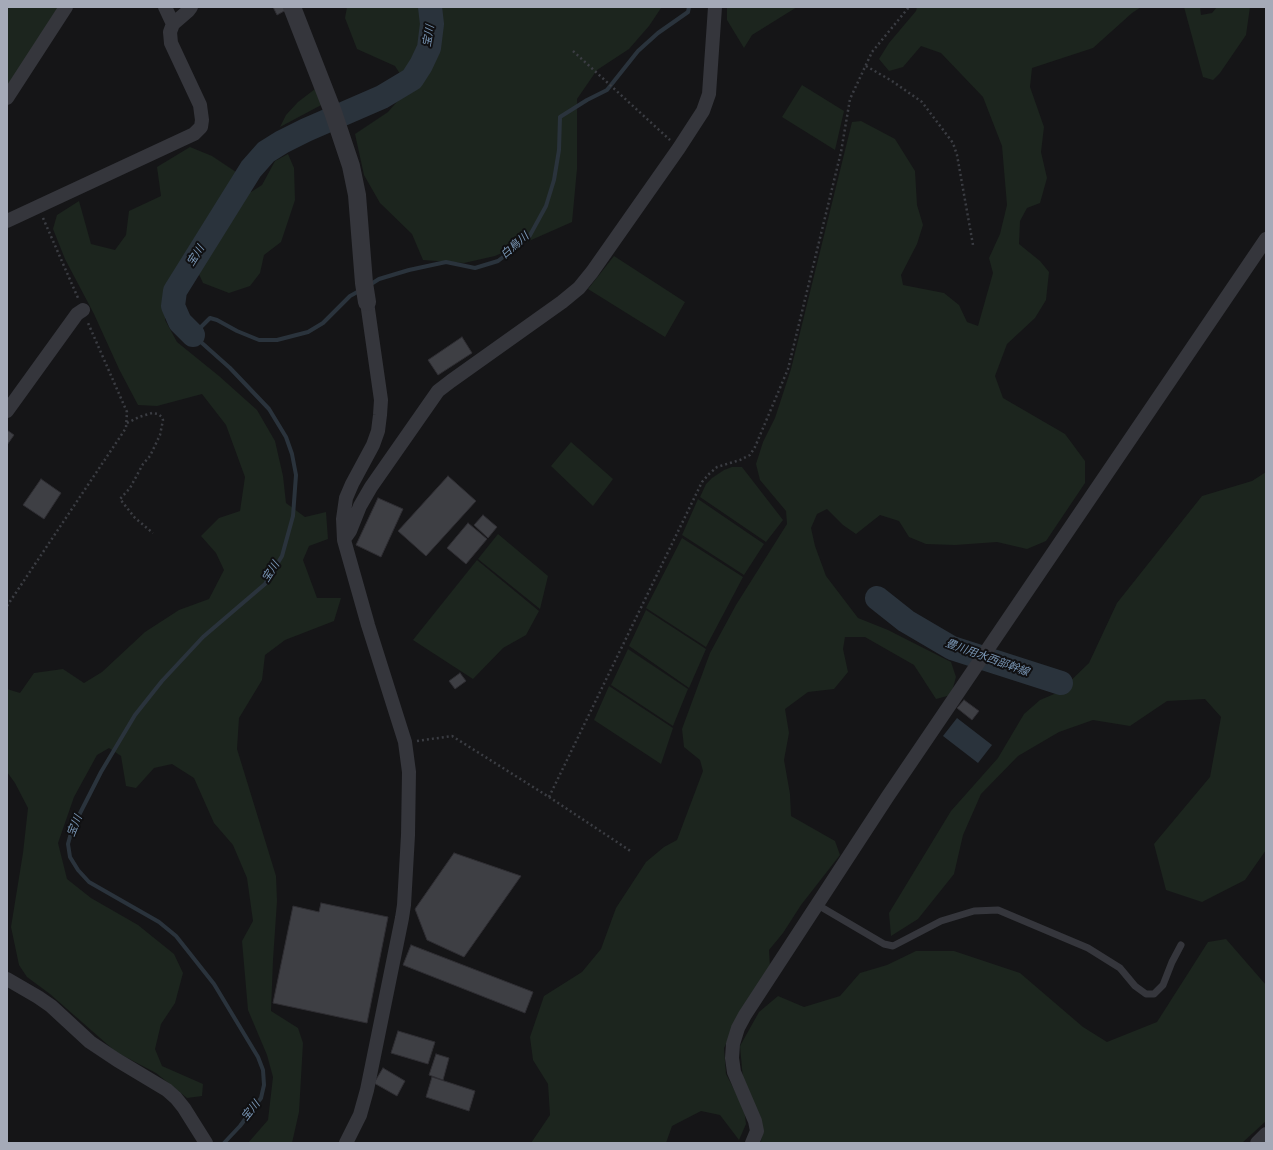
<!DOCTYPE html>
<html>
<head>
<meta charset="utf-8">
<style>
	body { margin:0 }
	#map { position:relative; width:1273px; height:1150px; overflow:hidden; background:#151517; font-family:"Varela Round",sans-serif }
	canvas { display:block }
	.frame { position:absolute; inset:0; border:8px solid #a5aab8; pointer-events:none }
</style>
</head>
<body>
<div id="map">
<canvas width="1273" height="1150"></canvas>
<div class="frame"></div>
</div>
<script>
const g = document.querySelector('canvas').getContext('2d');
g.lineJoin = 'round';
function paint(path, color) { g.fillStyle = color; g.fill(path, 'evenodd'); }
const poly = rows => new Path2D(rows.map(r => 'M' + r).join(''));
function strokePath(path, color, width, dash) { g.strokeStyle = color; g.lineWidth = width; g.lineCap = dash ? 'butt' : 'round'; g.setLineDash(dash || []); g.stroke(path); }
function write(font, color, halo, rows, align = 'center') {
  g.font = font + ' "Varela Round","Noto Sans JP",sans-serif'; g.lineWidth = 4; g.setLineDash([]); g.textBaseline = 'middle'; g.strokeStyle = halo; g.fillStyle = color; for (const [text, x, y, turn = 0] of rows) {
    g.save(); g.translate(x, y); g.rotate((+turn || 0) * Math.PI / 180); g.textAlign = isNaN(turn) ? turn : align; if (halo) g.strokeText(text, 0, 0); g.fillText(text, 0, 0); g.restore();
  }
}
paint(poly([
	[7,7,59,7,7,88],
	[347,7,660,7,661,8,649,26,629,49,597,70,577,99,577,169,572,222,495,256,464,263,423,260,412,234,380,203,364,175,355,134,388,112,409,88,395,66,357,49,345,18],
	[727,7,797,7,752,35,744,48,727,20],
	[917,7,1141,7,1132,13,1093,48,1032,68,1030,87,1044,127,1041,152,1047,178,1040,203,1027,208,1020,221,1019,244,1040,261,1049,272,1046,300,1035,318,1007,344,995,376,1003,398,1065,434,1085,461,1085,483,1046,541,1027,549,997,542,955,545,926,544,909,537,899,521,880,515,856,534,843,525,827,509,817,514,811,528,815,546,826,576,858,618,888,630,951,662,956,677,951,695,936,699,914,665,865,637,845,637,843,649,848,672,834,689,808,692,785,709,789,733,784,760,790,794,791,816,835,841,840,855,801,905,783,933,769,950,770,967,744,1009,724,1048,726,1074,744,1108,746,1124,739,1140,720,1115,701,1111,672,1126,666,1143,531,1143,550,1115,548,1084,533,1060,530,1037,544,996,582,972,601,949,616,908,646,862,664,847,677,840,703,771,700,760,684,747,682,729,710,653,736,605,787,524,786,511,760,480,756,464,763,442,775,418,791,369,852,122,861,121,895,139,915,171,917,205,923,225,917,244,901,275,903,285,944,293,959,305,967,322,978,326,993,273,989,258,1000,234,1007,205,1002,146,983,97,941,53,921,46,903,67,889,71,879,59,889,43,916,11],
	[1184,7,1200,7,1201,15,1212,13,1217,7,1250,7,1246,35,1220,73,1213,80,1203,77],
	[802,85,844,111,835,150,782,117],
	[319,86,325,103,280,127,286,115,298,102],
	[190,147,212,156,236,172,251,192,262,185,275,161,288,154,294,168,295,200,281,242,264,255,260,273,250,286,229,293,203,283,197,270,179,266,167,288,165,320,177,342,219,376,257,410,275,441,283,476,286,503,305,517,326,512,328,539,309,546,303,560,317,598,341,598,334,621,285,640,265,655,262,680,239,718,237,749,276,876,277,901,273,960,271,1011,298,1028,303,1043,299,1112,292,1143,248,1143,268,1120,273,1077,267,1055,248,1010,242,941,253,921,247,878,233,845,214,823,194,778,172,764,154,768,136,788,126,786,121,756,109,748,97,755,74,797,58,843,67,879,91,898,138,925,174,954,183,973,175,1003,161,1024,155,1049,162,1066,203,1084,202,1096,187,1098,156,1073,116,1052,50,994,27,977,19,965,11,927,23,853,28,808,15,783,7,772,7,689,20,693,34,673,63,669,84,683,102,672,145,632,179,610,209,599,224,570,216,553,201,536,219,518,240,511,245,477,226,425,202,394,157,406,138,405,119,369,94,314,65,259,53,229,57,215,79,201,91,244,115,250,126,235,129,211,161,196,157,167],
	[614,256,685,302,665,337,588,289],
	[571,442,613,479,593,506,551,466],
	[732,467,742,467,783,520,766,542,700,497,706,484,712,478,724,470],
	[1266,472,1266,850,1245,880,1202,902,1166,890,1154,844,1210,777,1221,717,1205,699,1167,701,1130,726,1093,720,1059,732,1018,756,981,794,963,835,954,874,918,919,891,936,889,913,951,811,998,758,1024,714,1040,700,1059,692,1089,663,1117,603,1202,496,1252,481],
	[698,499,764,544,744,575,682,535],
	[498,534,548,576,540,609,478,559],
	[682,538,743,577,706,647,646,608],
	[477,560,539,611,526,635,503,648,473,679,413,640],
	[646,610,706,649,689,688,629,646],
	[628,649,688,689,673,726,611,685],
	[609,686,673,728,661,764,594,720],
	[1226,939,1266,985,1266,1121,1242,1143,761,1143,762,1124,743,1079,740,1046,759,1012,778,996,804,1007,840,996,860,973,887,965,916,951,954,951,1020,973,1083,1027,1107,1042,1157,1022,1208,942]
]), '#1c251e');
paint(poly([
	[957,718,992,745,978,763,943,736]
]), '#2a333c');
strokePath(poly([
	[368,286,379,279,409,270,446,262,475,268,498,261,529,237,546,206,554,180,559,150,560,117,587,100,607,90,638,51,658,33,688,12,689,7],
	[224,1143,240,1126,261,1098,264,1085,263,1070,258,1057,214,984,176,936,159,922,89,882,78,870,70,857,68,844,72,829,101,772,135,715,162,681,203,637,265,584,282,556,293,516,296,475,292,454,286,437,269,409,230,368,193,335,210,318,217,320,237,331,259,340,277,340,308,332,323,323,350,296,361,290]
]), '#2a333c', 4);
strokePath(poly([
	[193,335,180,322,173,306,175,291,251,169,266,152,282,142,306,130,382,97,412,79,421,65,429,48,432,24,430,7],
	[877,598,906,621,952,648,1061,683]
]), '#2a333c', 24);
const building = poly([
	[273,7,284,7,286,10,277,15,273,7],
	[462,337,472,353,438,375,428,360,462,337],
	[7,430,14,435,7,445,7,430],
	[448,476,476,501,426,556,398,531,448,476],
	[41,479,61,493,44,519,23,505,41,479],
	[378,498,403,509,381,557,356,545,378,498],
	[483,515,497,527,488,538,474,525,483,515],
	[468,523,487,539,466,564,447,548,468,523],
	[460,673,466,681,455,689,449,681,460,673],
	[964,700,979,711,972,720,957,708,964,700],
	[454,853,521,876,464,957,427,940,415,909,454,853],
	[321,903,388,917,367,1023,273,1003,293,906,319,912,321,903],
	[411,945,533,992,525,1013,403,965,411,945],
	[398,1031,435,1042,428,1064,391,1053,398,1031],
	[436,1054,449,1058,443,1080,429,1075,436,1054],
	[383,1068,405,1081,397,1096,374,1083,383,1068],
	[432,1077,475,1091,469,1111,426,1097,432,1077]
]);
paint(building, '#3e3f44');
strokePath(building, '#2f2e33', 1);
strokePath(poly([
	[573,51,670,140],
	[866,66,892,81,922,102,953,143,957,155,973,245],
	[43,218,78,298],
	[127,423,139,417,152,413,158,414,162,417,163,420,160,435,150,456,143,464,130,488,120,499,135,518,153,533],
	[7,606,126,428,127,412,88,323],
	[417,741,452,736,549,797,632,852],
	[549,797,702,482,709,474,717,467,740,460,750,455,755,447,788,369,841,152,850,99,872,52,909,7]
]), '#3b3d43', 2.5, [2, 3]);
strokePath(poly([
	[816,904,884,944,893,946,941,921,974,911,998,910,1088,948,1120,968,1135,986,1146,994,1154,994,1163,985,1172,962,1181,945]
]), '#35363c', 7);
strokePath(poly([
	[165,7,173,24],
	[7,98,66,7],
	[7,221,194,134,201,127,202,120,200,105,171,43,170,32,173,24,188,11,191,7],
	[7,411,77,314,83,310],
	[345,538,350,531,360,506,371,487,438,391,451,381,562,302,579,288,592,272,679,148,703,111,709,94,715,7],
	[7,979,38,997,51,1006,90,1042,117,1060,167,1090,176,1098,184,1108,206,1143],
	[346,1143,360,1115,367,1090,402,918,404,905,408,835,409,772,405,742,368,625,344,540,343,519,346,498,352,484,373,445,378,431,380,415,381,400,367,302],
	[752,1143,757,1131,755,1121,734,1072,732,1058,733,1044,738,1028,745,1015,888,796,1266,239],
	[1257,1143,1266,1134]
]), '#35363c', 14);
strokePath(poly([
	[292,7,333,112,351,166,357,195,364,283,367,302]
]), '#35363c', 18);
write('italic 11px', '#7a97b6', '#101012', [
	["宝川",429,36,-80],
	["白鳥川",515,246,-41],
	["宝川",196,256,-58],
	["宝川",271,572,-57],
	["豊川用水西部幹線",987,658,20],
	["宝川",75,826,-68],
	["宝川",251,1111,-51]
]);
</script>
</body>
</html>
